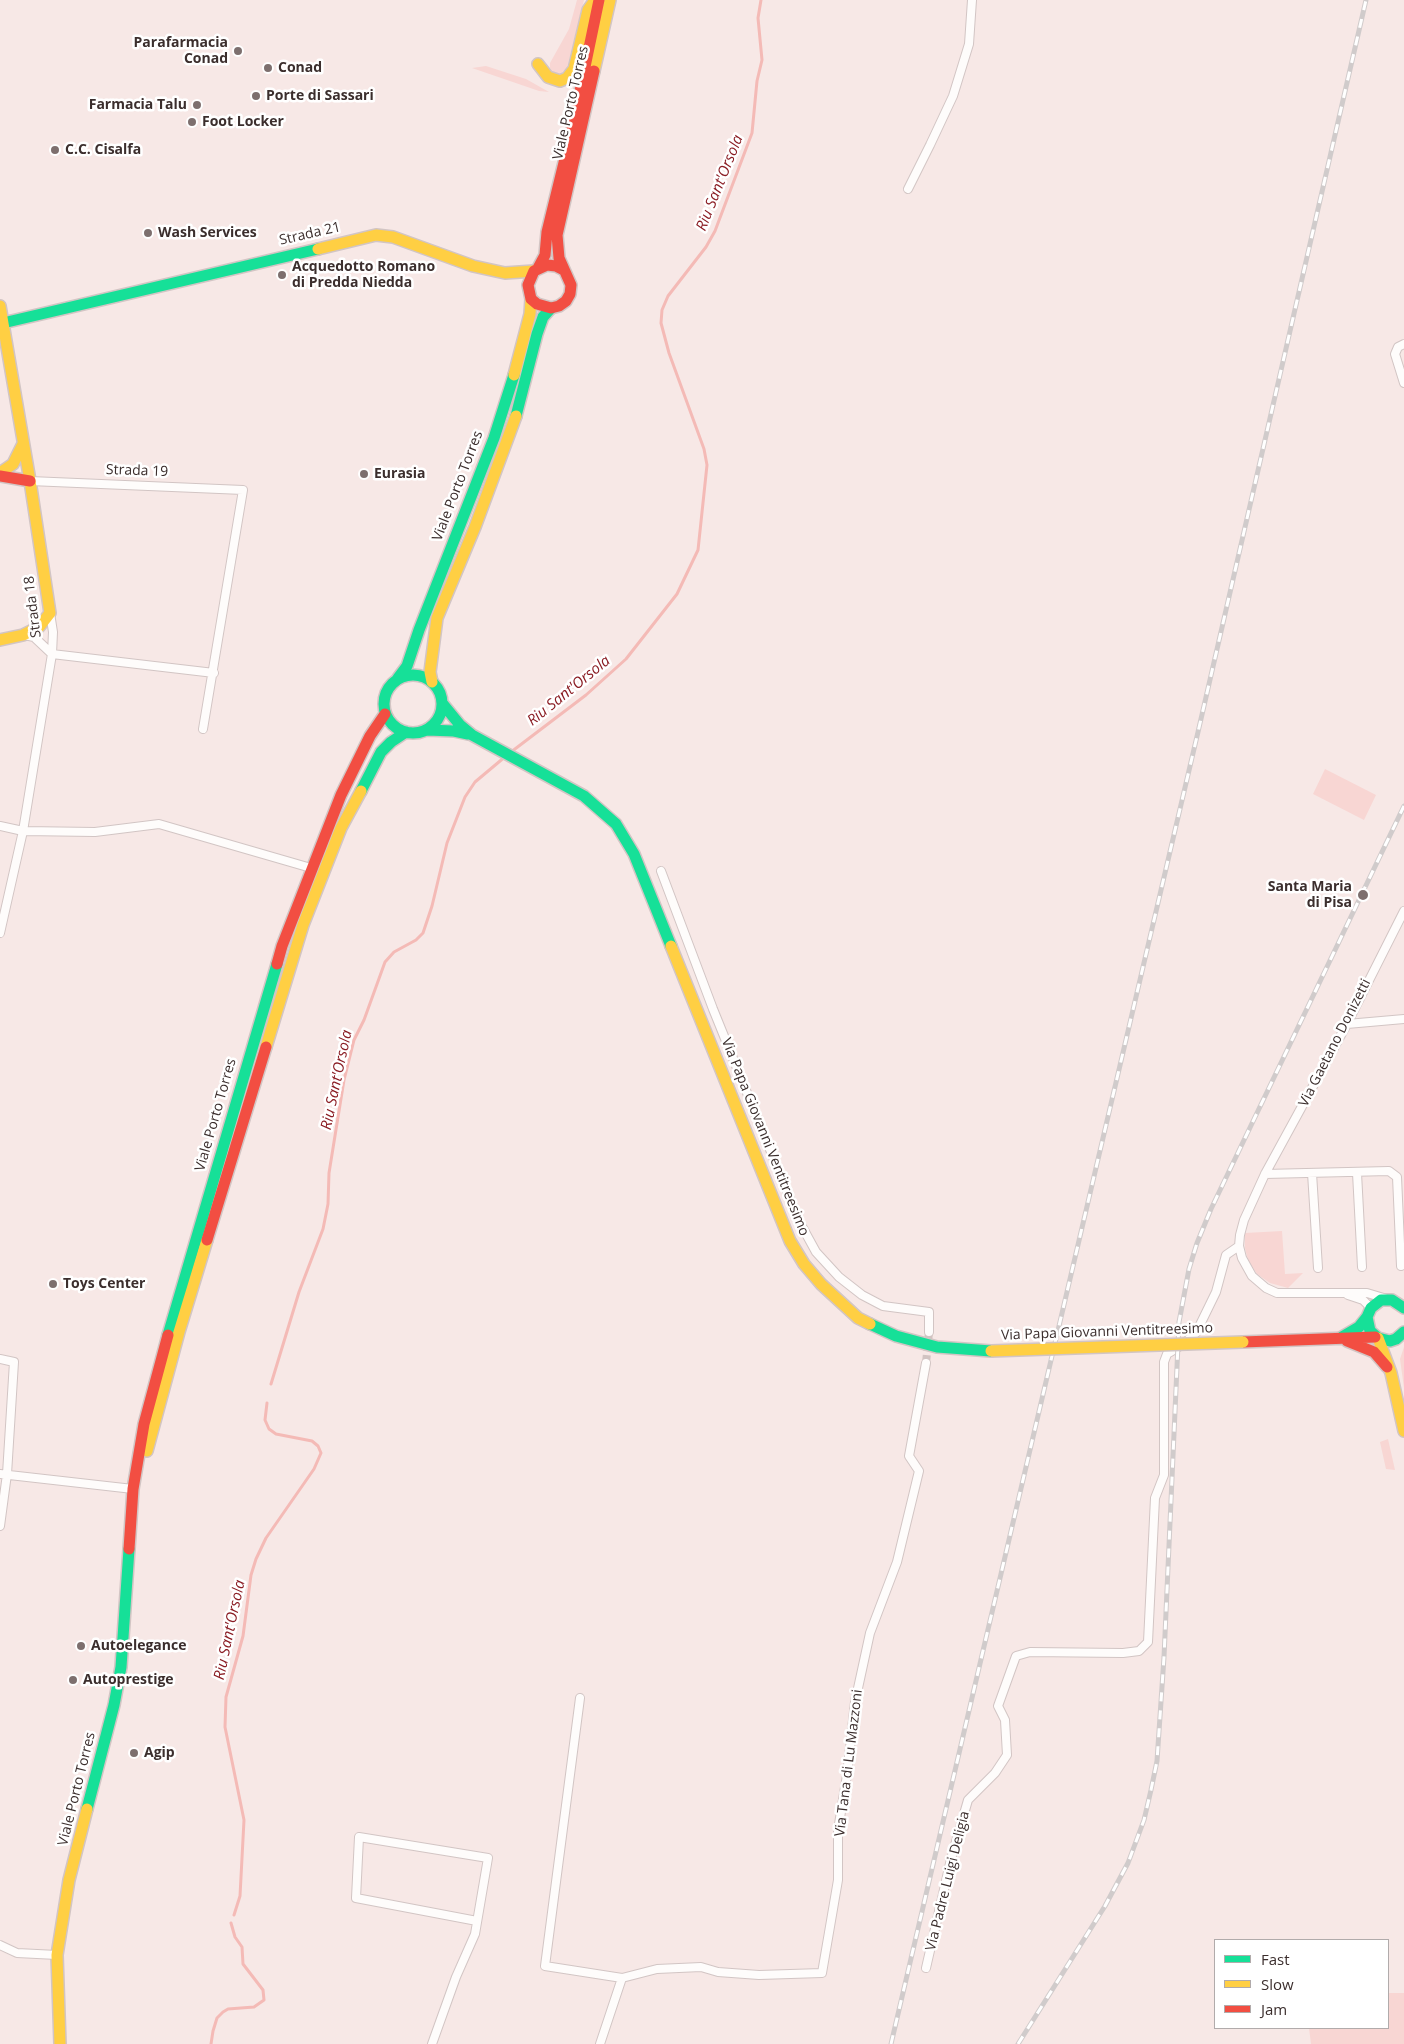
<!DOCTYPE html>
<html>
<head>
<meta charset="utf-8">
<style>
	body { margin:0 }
	#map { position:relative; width:1404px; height:2044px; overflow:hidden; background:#f7e8e6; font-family:"Open Sans",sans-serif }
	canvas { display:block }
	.legend { position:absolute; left:1214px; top:1939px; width:175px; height:90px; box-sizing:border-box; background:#fff; border:1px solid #b1abab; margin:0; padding:6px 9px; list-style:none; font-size:15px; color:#3b2e2d }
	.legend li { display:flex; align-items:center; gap:10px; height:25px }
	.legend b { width:25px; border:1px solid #b1abab }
</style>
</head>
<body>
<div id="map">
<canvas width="1404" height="2044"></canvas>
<ul class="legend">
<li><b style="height:6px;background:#16e098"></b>Fast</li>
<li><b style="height:6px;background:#ffcf43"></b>Slow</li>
<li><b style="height:6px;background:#f24e42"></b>Jam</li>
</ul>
</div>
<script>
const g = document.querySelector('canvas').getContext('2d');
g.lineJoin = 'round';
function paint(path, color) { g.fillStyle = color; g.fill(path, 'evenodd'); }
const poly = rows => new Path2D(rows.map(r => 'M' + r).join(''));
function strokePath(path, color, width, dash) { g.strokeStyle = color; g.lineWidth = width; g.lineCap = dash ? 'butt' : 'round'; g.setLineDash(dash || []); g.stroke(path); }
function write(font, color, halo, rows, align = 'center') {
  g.font = font + ' "Open Sans",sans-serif'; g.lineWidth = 5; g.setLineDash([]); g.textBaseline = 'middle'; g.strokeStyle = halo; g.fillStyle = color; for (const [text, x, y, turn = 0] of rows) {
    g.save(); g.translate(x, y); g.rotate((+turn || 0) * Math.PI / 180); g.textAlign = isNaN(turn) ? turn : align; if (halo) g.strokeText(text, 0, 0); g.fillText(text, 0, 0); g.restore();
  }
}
paint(poly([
	[577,0,584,0,567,68,559,75,553,73,550,68,550,63,569,29],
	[486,66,526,79,549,92,539,91,472,68],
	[1325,769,1376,795,1364,820,1313,794],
	[1282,1231,1285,1274,1303,1273,1288,1288,1270,1283,1257,1274,1248,1260,1245,1248,1245,1233],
	[1404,1347,1404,1388,1400,1359],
	[1388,1439,1395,1470,1386,1469,1380,1442],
	[1388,1993,1404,1993,1404,2044,1311,2044,1309,2028,1388,2028]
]), '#f8d6d3');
strokePath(poly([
	[511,752,586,695,626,659,677,594,698,550,707,465,704,449,669,353,661,323,662,310,668,296,706,247,715,231,752,133,757,81,762,60,758,18,761,0],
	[271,1384,299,1292,323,1229,328,1204,329,1173,344,1080,354,1040,364,1020,385,962,394,952,416,940,423,933,432,906,447,843,465,797,475,782,506,756],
	[234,1915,240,1896,244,1820,225,1727,226,1697,243,1636,251,1575,256,1559,266,1538,314,1469,321,1453,318,1446,312,1441,276,1434,269,1429,265,1420,267,1403],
	[211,2044,213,2031,217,2018,223,2012,228,2009,254,2007,264,2000,263,1990,243,1964,242,1947,235,1937,231,1923]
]), '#f4bab6', 3);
strokePath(poly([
	[926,1363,929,1332]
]), '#d1c3c1', 8, [8, 4]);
const street = poly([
	[908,189,930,145,953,96,969,44,972,0],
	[1404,344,1398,347,1395,354,1404,383],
	[30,481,243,490,203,729],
	[24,635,34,637,52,654,214,673],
	[0,826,23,831,95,832,159,824,311,868],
	[661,871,713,1009,799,1221,816,1252,839,1277,862,1295,883,1306,929,1312,929,1332],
	[0,933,23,831,52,654,53,632,50,613],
	[1347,1024,1404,1019],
	[1312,1173,1318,1268],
	[1357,1173,1362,1267],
	[1265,1174,1389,1171,1397,1177,1401,1266],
	[1348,1295,1363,1300,1371,1308],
	[1387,1299,1367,1293,1277,1293,1266,1288,1252,1276,1242,1258,1239,1246,1240,1235,1244,1220,1265,1174,1347,1024,1404,911],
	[0,1359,14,1362,7,1474,0,1526],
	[0,1474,133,1489],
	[580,1698,545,1966,622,1978,600,2044],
	[0,1945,17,1953,57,1955],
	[926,1968,951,1859,968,1800,995,1773,1007,1755,1005,1720,998,1706,1016,1656,1030,1652,1123,1653,1139,1651,1148,1642,1155,1498,1164,1475,1164,1362,1167,1354,1182,1345,1196,1333,1216,1292,1226,1255,1239,1246],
	[622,1978,657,1969,701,1967,718,1972,759,1975,822,1973,838,1880,838,1830,847,1775,855,1702,870,1633,897,1562,919,1471,909,1456,926,1363],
	[432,2044,456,1977,475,1934,488,1858,359,1837,356,1898,477,1921]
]);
const fast = poly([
	[3,323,318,249],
	[516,416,537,334,543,317,551,308],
	'384 704a29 29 0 1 1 58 0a29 29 0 1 1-58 0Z',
	[398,678,407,666,419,630,494,438,514,375],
	[442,703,460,725,472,735,584,796,616,824,634,854,671,946],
	[427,730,454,731,468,734],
	[361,791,381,752,391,742,406,732],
	[1404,1308,1392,1300,1381,1300,1371,1308,1367,1317,1370,1331,1378,1338,1390,1341,1396,1339,1404,1332],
	[870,1324,896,1336,937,1347,991,1351],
	[168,1335,277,964],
	[1342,1337,1359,1327,1367,1317],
	[87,1809,114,1705,121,1667,129,1549]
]);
const slow = poly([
	[538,64,548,77,560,81,567,78,574,69,588,10,595,0],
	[594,71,610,0],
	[318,249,376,235,393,237,473,266,505,273,534,271],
	[0,306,30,481,50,613,39,627,23,635,0,640],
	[514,375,530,314,531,299],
	[0,473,13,464,23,444],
	[432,682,430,672,437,618,475,527,516,416],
	[671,946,790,1241,804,1264,821,1284,858,1318,870,1324],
	[266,1047,303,925,341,828,361,791],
	[1378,1338,1391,1373,1404,1431],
	[147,1451,179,1332,207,1240],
	[60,2044,57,1955,69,1880,87,1809]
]);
const jam = poly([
	[538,268,545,255,547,232,571,134,599,0],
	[564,270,556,266,547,265,534,271,528,285,531,299,537,304,551,308,559,306,566,301,570,294,571,285,559,258,557,235,594,71],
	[0,476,30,481],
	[277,964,282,946,341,795,370,736,385,714],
	[207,1240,266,1047],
	[1347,1341,1374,1352,1387,1367],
	[1243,1342,1375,1337],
	[129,1549,133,1489,144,1424,168,1335]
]);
strokePath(street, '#d2c5c4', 10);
strokePath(fast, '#d2c5c4', 14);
strokePath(slow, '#d2c5c4', 14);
strokePath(jam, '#d2c5c4', 14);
strokePath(street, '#fefcfb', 8);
strokePath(fast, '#16e098', 11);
strokePath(slow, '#ffcf43', 11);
strokePath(jam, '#f24e42', 11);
const rail = poly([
	[891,2044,1198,732,1366,0],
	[1018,2044,1105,1906,1128,1863,1144,1820,1151,1790,1157,1761,1164,1657,1179,1322,1189,1269,1197,1243,1211,1209,1404,806]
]);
strokePath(rail, '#d0cbcb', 5);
strokePath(rail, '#fff', 3, [9]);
const slowBridge = poly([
	[991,1351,1243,1342]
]);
strokePath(slowBridge, '#d2c5c4', 14, []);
strokePath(slowBridge, '#ffcf43', 11);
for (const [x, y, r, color] of [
	[238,51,5,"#7d6f6e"],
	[268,68,5,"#7d6f6e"],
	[256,96,5,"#7d6f6e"],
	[197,105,5,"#7d6f6e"],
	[192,122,5,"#7d6f6e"],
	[55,150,5,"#7d6f6e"],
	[148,233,5,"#7d6f6e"],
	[282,275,5,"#7d6f6e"],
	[364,474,5,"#7d6f6e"],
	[1363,895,6,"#7d6f6e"],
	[53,1284,5,"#7d6f6e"],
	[81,1646,5,"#7d6f6e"],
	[73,1680,5,"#7d6f6e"],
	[134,1753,5,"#7d6f6e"]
]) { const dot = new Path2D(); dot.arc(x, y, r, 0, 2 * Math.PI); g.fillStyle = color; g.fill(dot); strokePath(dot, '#fff', 2); }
write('bold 14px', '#3b2e2d', '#fff', [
	["Parafarmacia",228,43,"right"],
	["Conad",228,59,"right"],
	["Conad",278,68],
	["Porte di Sassari",266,96],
	["Farmacia Talu",187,105,"right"],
	["Foot Locker",202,122],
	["C.C. Cisalfa",65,150],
	["Wash Services",158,233],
	["Acquedotto Romano",292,267],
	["di Predda Niedda",292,283],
	["Eurasia",374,474],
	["Santa Maria",1352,887,"right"],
	["di Pisa",1352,903,"right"],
	["Toys Center",63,1284],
	["Autoelegance",91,1646],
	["Autoprestige",83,1680],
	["Agip",144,1753]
], 'left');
write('14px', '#3b2e2d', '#fff', [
	["Viale Porto Torres",571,103,-77],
	["Strada 21",310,234,-13],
	["Strada 19",137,471,2],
	["Viale Porto Torres",458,486,-69],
	["Strada 18",33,607,-97],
	["Via Gaetano Donizetti",1335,1043,-63],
	["Viale Porto Torres",216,1115,-74],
	["Via Papa Giovanni Ventitreesimo",765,1137,68],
	["Via Papa Giovanni Ventitreesimo",1107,1332,-2],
	["Via Tana di Lu Mazzoni",849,1763,-83],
	["Viale Porto Torres",77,1789,-76],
	["Via Padre Luigi Deligia",948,1881,-76]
]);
write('italic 15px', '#8a1c23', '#fff', [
	["Riu Sant'Orsola",720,183,-68],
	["Riu Sant'Orsola",569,691,-39],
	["Riu Sant'Orsola",337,1080,-78],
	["Riu Sant'Orsola",230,1630,-78]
]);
</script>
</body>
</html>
